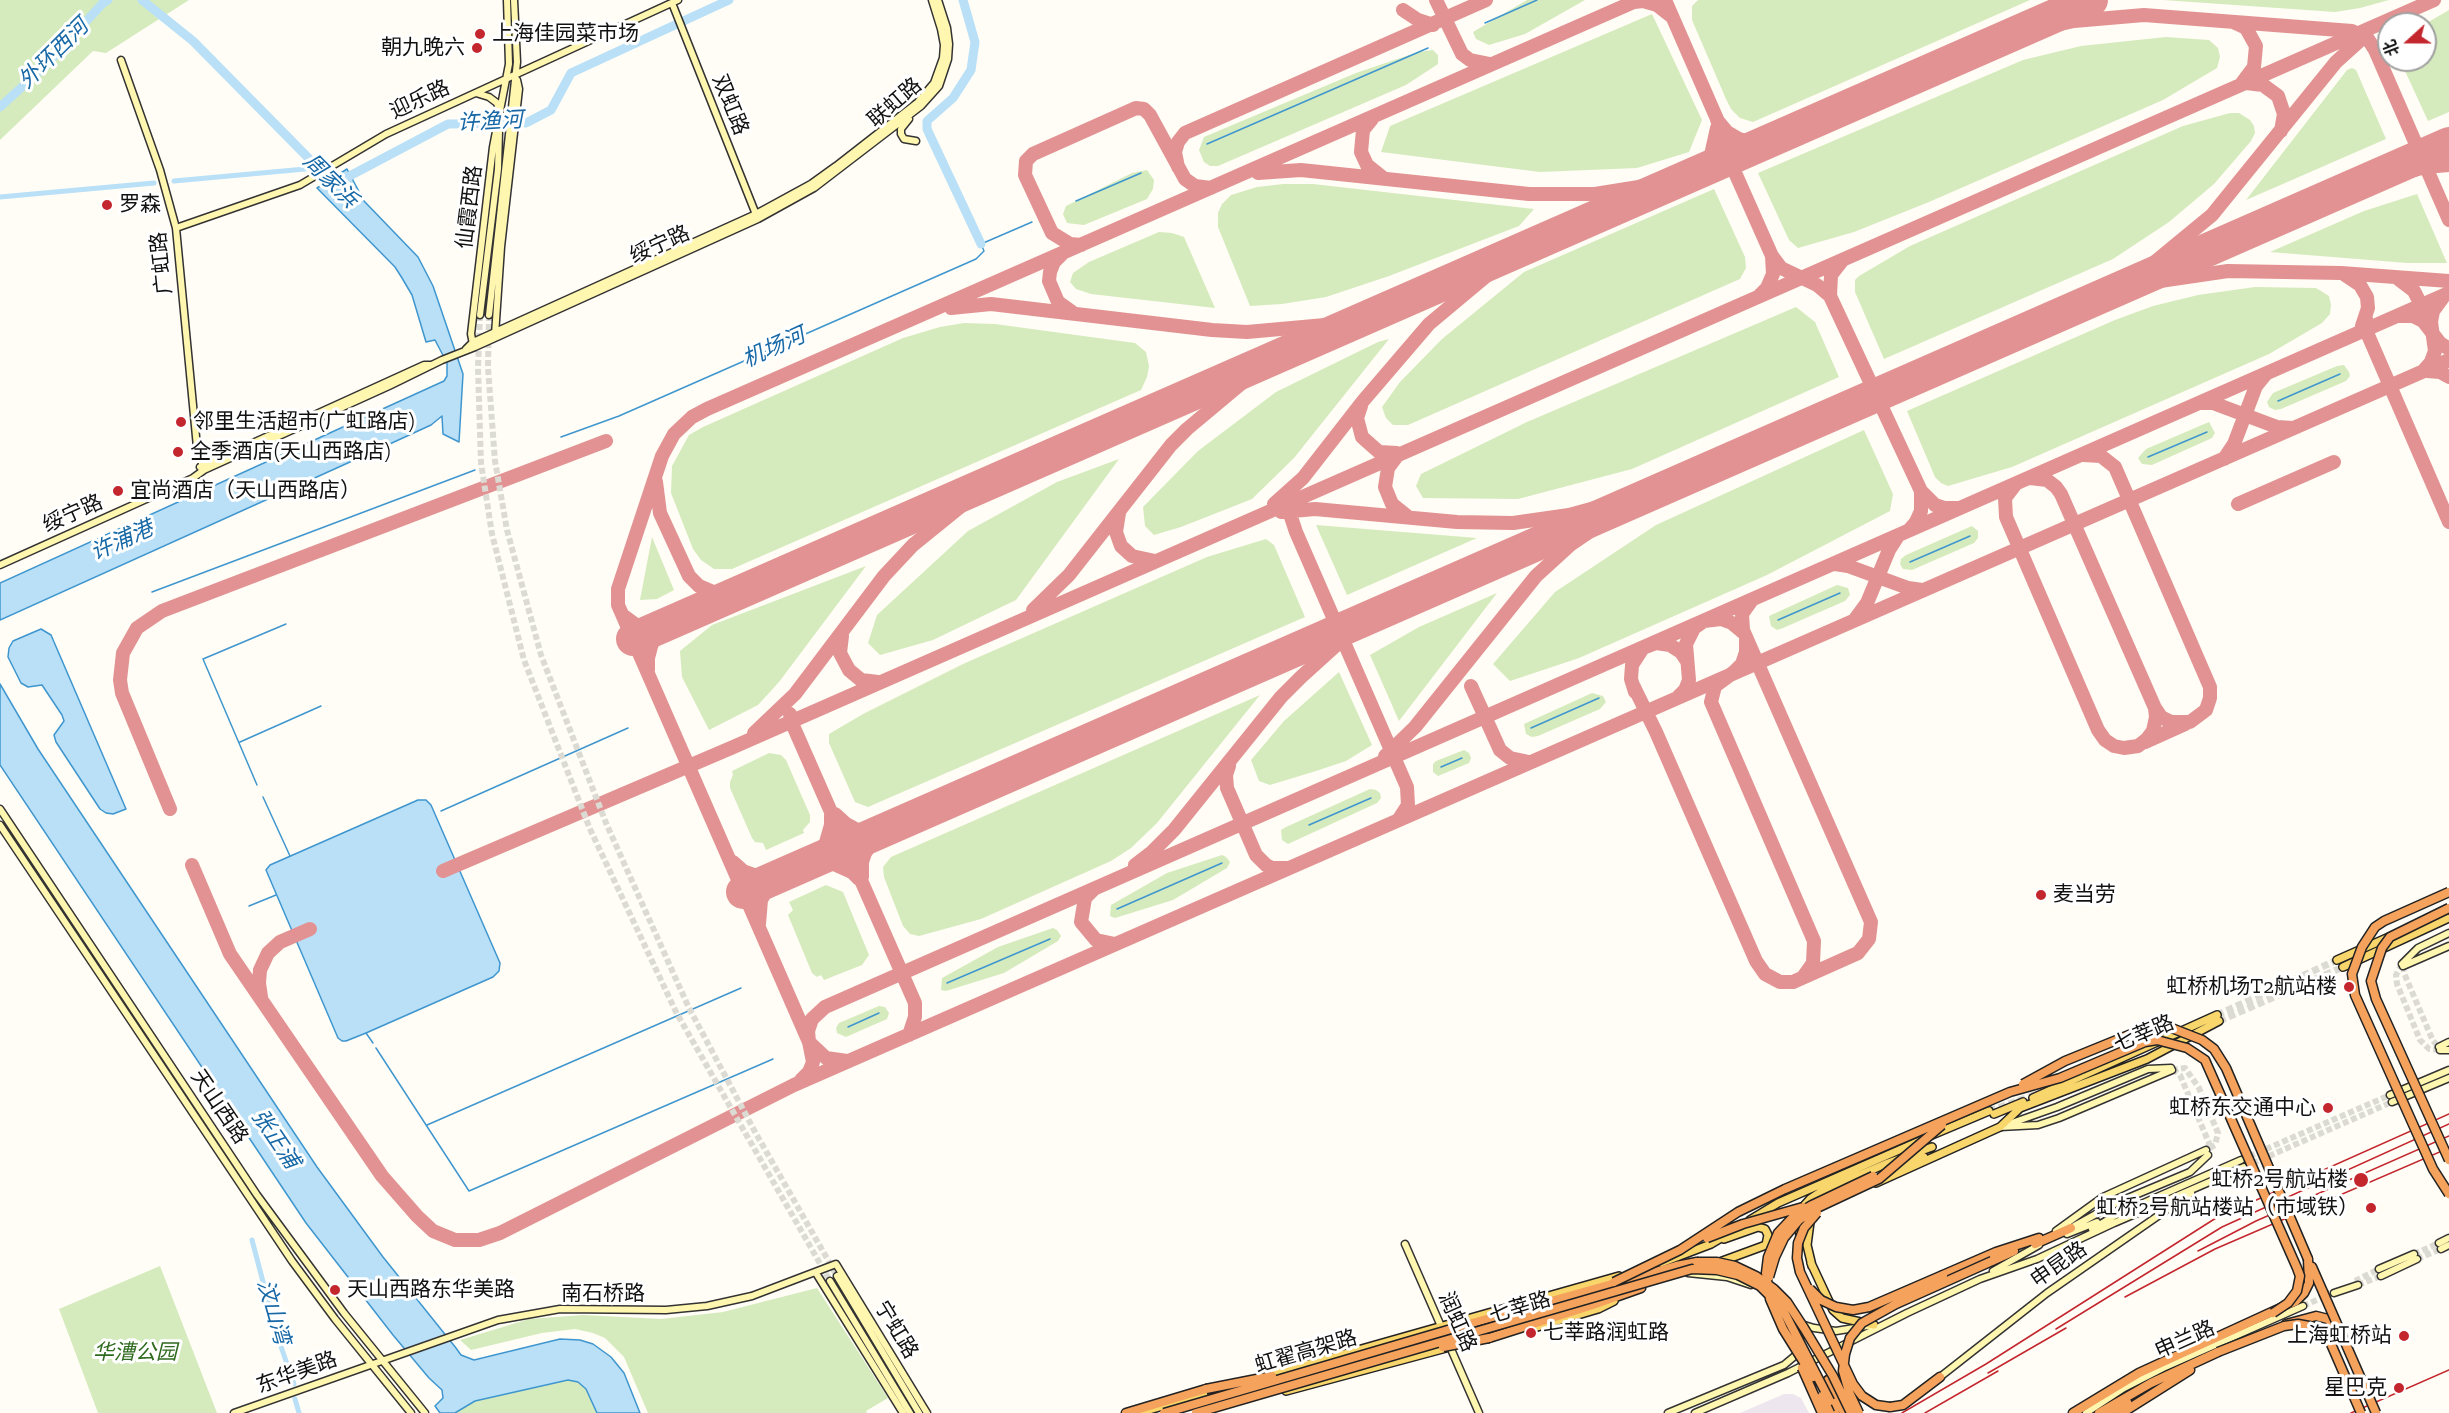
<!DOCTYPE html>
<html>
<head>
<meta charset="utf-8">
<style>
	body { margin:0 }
	#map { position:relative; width:2449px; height:1413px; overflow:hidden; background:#fffdf5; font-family:"Zilla Slab","Noto Sans SC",serif }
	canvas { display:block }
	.north { position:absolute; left:2377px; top:12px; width:60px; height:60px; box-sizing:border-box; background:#fff; border:2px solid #a0a0a0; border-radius:50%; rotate:249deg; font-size:16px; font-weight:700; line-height:24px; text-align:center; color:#111 }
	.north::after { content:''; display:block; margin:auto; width:21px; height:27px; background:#c4262e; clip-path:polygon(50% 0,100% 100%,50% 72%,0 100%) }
</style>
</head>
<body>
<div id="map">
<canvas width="2449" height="1413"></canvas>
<div class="north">北</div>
</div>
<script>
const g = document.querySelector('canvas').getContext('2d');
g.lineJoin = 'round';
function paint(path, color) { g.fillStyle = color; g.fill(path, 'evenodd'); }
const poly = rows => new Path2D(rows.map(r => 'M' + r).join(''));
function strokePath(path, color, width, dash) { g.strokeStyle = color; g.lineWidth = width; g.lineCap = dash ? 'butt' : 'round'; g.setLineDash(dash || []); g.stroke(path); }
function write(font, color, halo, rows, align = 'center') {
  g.font = font + ' "Zilla Slab","Noto Sans SC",serif'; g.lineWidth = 6; g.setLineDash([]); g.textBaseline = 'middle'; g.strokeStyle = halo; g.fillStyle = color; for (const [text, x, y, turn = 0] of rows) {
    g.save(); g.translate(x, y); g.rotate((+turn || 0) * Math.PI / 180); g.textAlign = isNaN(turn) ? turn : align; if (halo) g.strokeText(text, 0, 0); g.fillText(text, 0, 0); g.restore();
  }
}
paint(poly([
	[1784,1394,1793,1394,1801,1398,1809,1413,1740,1413]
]), '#eee6ef');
paint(poly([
	[0,0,189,0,106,53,93,51,0,140],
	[1527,0,1585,0,1525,34,1489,45,1476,39,1473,32],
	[1698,0,2030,0,1753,122,1740,118,1731,109,1726,99,1692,20,1692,6],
	[2163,0,2389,0,2360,8,2335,12],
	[2449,10,2449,112,2428,121,2400,60,2425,60,2425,24],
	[1652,14,1702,120,1689,152,1637,168,1540,172,1381,152,1390,126],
	[2166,37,2209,40,2218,48,2220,57,2217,68,2163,100,1929,202,1854,232,1798,248,1789,240,1758,173,2023,60,2081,46],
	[1433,50,1438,55,1438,64,1406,85,1218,166,1210,166,1204,162,1199,150,1204,137,1356,73,1418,52],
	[2352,68,2356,70,2386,139,2246,200,2347,70],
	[2230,113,2239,113,2250,120,2254,126,2255,133,2251,141,2214,184,2169,222,2113,259,1884,359,1855,292,1855,280,1859,276,1910,246,2183,126],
	[1147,170,1154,180,1153,189,1147,199,1084,225,1067,223,1063,214,1066,206,1132,173],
	[1283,184,1313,184,1534,209,1519,226,1389,276,1326,297,1282,304,1250,306,1218,227,1218,213,1222,204,1231,195,1257,187],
	[1714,189,1745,257,1746,268,1740,279,1408,425,1393,425,1386,418,1382,407,1400,382,1442,339,1524,272],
	[2417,194,2447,263,2407,263,2270,252,2364,211],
	[1159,232,1172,233,1184,237,1215,308,1091,294,1076,289,1070,282,1073,273,1089,262],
	[2255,287,2316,288,2329,296,2331,305,2330,314,2322,323,2269,354,2012,467,1948,486,1941,483,1935,477,1907,411,2115,320,2153,306,2198,295],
	[1796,307,1815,322,1839,377,1632,469,1518,499,1423,498,1416,486,1421,474,1527,422],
	[964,323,995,324,1135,343,1146,352,1149,366,1147,377,1141,390,732,569,714,569,701,560,693,549,671,493,672,466,689,435,703,427,903,338,940,327],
	[1389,339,1294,458,1252,499,1181,527,1154,535,1145,526,1143,507,1198,451,1276,392,1378,342],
	[2344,365,2349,372,2350,376,2346,381,2281,409,2275,410,2269,407,2267,402,2273,393,2337,366],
	[2209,422,2215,433,2212,438,2152,465,2142,464,2138,458,2146,449],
	[1864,430,1893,494,1890,511,1767,575,1579,658,1510,681,1493,664,1555,592,1656,525],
	[1119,459,1016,600,933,640,880,655,868,643,877,615,968,531,1057,482],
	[1316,525,1477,538,1347,595],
	[1972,526,1978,531,1978,538,1974,543,1912,570,1903,569,1900,564,1901,559,1906,555],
	[652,537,674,590,657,599,640,600],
	[1266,539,1274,545,1305,617,868,807,855,802,829,743,829,734,863,714,963,664,1207,557],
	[866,566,779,682,758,705,709,730,682,677,680,651,712,625],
	[1837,585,1848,588,1850,595,1845,601,1783,628,1777,630,1771,626,1769,616],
	[1497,593,1399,721,1370,655,1419,627],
	[1339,672,1372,745,1346,761,1316,771,1270,785,1259,781,1251,760,1284,721],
	[1592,693,1603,696,1606,702,1600,709,1538,736,1532,737,1526,734,1524,724],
	[1260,695,1157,823,1131,848,1111,861,981,919,919,936,910,934,903,926,884,877,883,867,891,857],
	[1464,750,1469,753,1471,758,1469,763,1438,776,1433,772,1433,764,1436,761],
	[769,753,781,755,786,760,810,815,810,822,803,830,804,833,766,850,763,843,755,842,752,838,730,788,730,782,733,775,732,771],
	[1370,789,1376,790,1380,793,1381,798,1377,803,1288,844,1282,840,1281,830,1286,827],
	[1222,855,1226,857,1230,862,1227,868,1173,900,1115,918,1110,916,1111,905,1167,873],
	[826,885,843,892,869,955,862,965,824,980,821,975,817,977,812,973,788,915,793,910,789,902],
	[1053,928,1057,930,1061,936,1058,941,1004,973,946,991,941,990,942,978,998,947],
	[879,1006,885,1007,889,1013,887,1019,846,1037,837,1033,836,1028,839,1023],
	[160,1266,217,1413,98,1413,59,1309],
	[817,1288,888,1398,866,1411,867,1413,648,1413,624,1357,605,1338,593,1333,575,1329,542,1333,471,1350,460,1340,529,1319,583,1315,661,1319,723,1312],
	[568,1380,578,1382,586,1389,597,1413,455,1413,475,1401]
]), '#d5ebbd');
const water = poly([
	[347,169,364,201,418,257,433,286,463,374,459,442,443,434,442,416,431,425,381,448,0,620,0,583,444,381,447,376,447,363,435,340,426,342,412,295,402,278,395,267,317,188,347,169],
	[41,629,51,635,126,809,113,814,106,813,100,809,56,742,54,735,64,721,62,715,42,685,28,687,21,683,8,657,9,648,13,641,41,629],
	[0,684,38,749,317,1167,383,1257,456,1348,461,1355,474,1360,560,1339,580,1340,593,1344,611,1357,624,1373,640,1413,597,1413,586,1389,578,1382,568,1380,475,1401,455,1413,440,1413,435,1406,443,1398,442,1390,429,1378,393,1335,306,1223,0,765,0,684],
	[418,800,426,800,431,805,500,963,499,971,493,977,366,1033,346,1041,342,1041,338,1038,266,870,270,865,418,800]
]);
paint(water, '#b9e0f7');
strokePath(water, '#3f96cf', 1.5);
strokePath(poly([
	[1485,23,1537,0],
	[1207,144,1428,48],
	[1076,201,1141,173],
	[2278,401,2340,374],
	[561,437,619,416,976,259,984,251,981,244,1032,222],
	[2148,457,2207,432],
	[1910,562,1970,536],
	[152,592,475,470],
	[1778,620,1840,593],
	[1531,728,1599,698],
	[240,742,321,706],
	[1441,767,1462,758],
	[257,785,203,659,286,624],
	[263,797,290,856],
	[441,811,628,728],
	[1309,825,1371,798],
	[249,906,276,895],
	[1117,909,1222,863],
	[947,983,1050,939],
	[848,1027,879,1013],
	[366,1033,373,1043],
	[376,1048,469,1191,773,1059],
	[427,1125,741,988]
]), '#3f96cf', 1.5);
strokePath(poly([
	[174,181,316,168],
	[0,197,154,183],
	[252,1240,277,1335,294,1384],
	[295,1399,299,1413]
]), '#b9e0f7', 5);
strokePath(poly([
	[142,0,193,41,337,187],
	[963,0,975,42,971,70,953,98,927,121,927,129,981,244],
	[0,107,47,64,103,3,108,0],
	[342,180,448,124,526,123,551,110,571,73,729,0]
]), '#b9e0f7', 9);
strokePath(poly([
	[1436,0,1462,54,1470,60,1490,64],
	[1665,0,1717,119,1729,159,1772,256,1781,268,1817,285,1830,296,1921,491,1935,505,1944,508,1958,508],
	[1634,2,1643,1,1657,5,1671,16],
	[1403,10,1418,20,1433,25],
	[2059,14,2083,0],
	[2233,22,2246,28,2256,46,2254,67,2242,83],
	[1992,43,2033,30,2074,21,2144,15,2352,31,2368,39,2375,50,2449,220],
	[2246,83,2263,85,2278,96,2284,114,2281,131],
	[1372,119,1363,130,1361,152,1367,165,1382,177],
	[1717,120,1727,132,1739,139,1749,142,1771,140],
	[1178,167,1175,152,1178,142,1185,133,1486,0],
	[1258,173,1301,170,1529,194,1595,194,1645,186,1697,173,1704,167,1711,155,1717,128],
	[2323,199,2390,176,2426,167,2449,165],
	[1081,245,1070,244,1052,233,1025,175,1026,161,1033,154,1136,108,1144,109,1150,115,1185,179,1195,186,1211,188],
	[1062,254,1054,262,1050,272,1049,281,1058,302,1072,312],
	[2345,275,2360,285,2367,297,2368,308,2362,326],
	[2397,278,2414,291,2424,311],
	[2120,292,2160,281,2228,271,2341,273,2449,281],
	[1760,295,1767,288,1773,274,1772,256],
	[1830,296,1831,275,1842,261],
	[2078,306,2144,271,2212,215,2336,62,2366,35],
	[951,308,991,304,1212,330,1247,332,1325,325,1359,317,1405,301],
	[2399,316,2413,316,2423,321,2440,343,2449,349],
	[2366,319,2368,335,2449,522],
	[2424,370,2431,362,2435,351,2431,322,2433,311,2444,296],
	[2427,371,2440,372,2449,377],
	[2200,403,2213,403,2277,427,2293,428],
	[1361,406,1357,418,1362,437,1379,452,1397,453],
	[2083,455,2101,456,2115,467,2210,687,2210,698,2206,710,2190,722,2171,722,2161,717,2155,708],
	[1397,456,1388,468,1385,487,1392,504,1407,516],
	[2224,459,2234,444,2256,386,2265,375],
	[656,482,660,513,689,576,699,586,713,592,740,592],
	[2015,485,2005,498,2006,517,2098,730,2105,740,2114,746,2124,748,2138,746,2147,739,2153,731,2156,717,2155,708,2061,494,2056,487,2047,480,2030,478],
	[1289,503,1289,511,1296,532,1407,787,1408,805,1399,819],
	[1274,504,1303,478,1363,401,1429,324,1490,273,1546,239],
	[2238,504,2334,462],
	[1281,512,1315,509,1457,522,1513,523,1569,515,1635,497],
	[1119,513,1116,532,1121,546,1132,556,1155,561],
	[1909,530,1916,522,1921,511,1921,491],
	[1835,564,1848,566,1908,588,1922,590],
	[1033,610,1069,575,1171,445,1187,429,1242,383,1311,342],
	[625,617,640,628,658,628],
	[1856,618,1867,603,1889,550,1898,536],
	[842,636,840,653,849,670,861,680,878,682],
	[1746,640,1746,652,1742,664,1734,672,1715,686,1711,702,1814,941,1813,963,1803,977],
	[648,670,648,658,652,643,660,631,669,623],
	[1633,685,1656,732,1756,961,1765,974,1780,982,1793,982,1858,953,1869,939,1871,922,1743,630,1742,614,1752,600],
	[1471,686,1500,750,1510,758,1529,762],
	[1635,692,1631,679,1632,665,1643,648,1656,643,1670,645,1681,652,1687,661],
	[1678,697,1685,690,1689,680,1686,644,1694,628,1704,621,1721,619,1732,623,1744,633],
	[790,714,791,721,915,1003,915,1017,909,1035],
	[754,733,795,694,884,576,913,545,971,498,1023,468],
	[2145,742,2185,724],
	[1385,756,1415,727,1536,576,1570,545,1592,530,1655,492],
	[1229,766,1226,775,1227,788,1256,855,1266,865,1272,868,1287,868],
	[170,809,122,693,120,680,123,653,137,628,162,611,606,441],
	[835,814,846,824,859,831,874,832,890,828],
	[733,862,743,871,757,876,771,878,782,875],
	[808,864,832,863,852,872,859,879],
	[192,865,230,954,382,1176,417,1216,433,1231,455,1240,479,1240,500,1233,794,1085,2449,360],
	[806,865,819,856,825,846,831,825,831,815],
	[1135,865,1152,852,1174,830,1281,697,1301,677,1343,639,1418,596],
	[443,871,731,748,2434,0],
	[862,877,862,862,865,853,873,841,885,831],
	[1093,890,1085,898,1081,922,1096,940,1115,944],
	[759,924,761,900,770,885,781,876],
	[261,997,259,983,260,970,268,953,280,942,310,929],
	[847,1061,826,1058,809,1042,808,1031,812,1019,825,1007,2449,293],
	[801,1080,809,1072,813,1062,809,1042,618,605,618,589,662,456,674,434,692,417,707,409,1638,0]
]), '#e29292', 14);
strokePath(poly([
	[633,639,2091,0],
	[743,892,2449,144]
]), '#e29292', 34);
strokePath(poly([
	[480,315,478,368,481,463,492,534,524,660,590,829,676,1012,830,1281],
	[489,315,488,368,495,461,507,530,541,655,606,823,688,1006,754,1130,837,1276],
	[2402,964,2396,975,2397,984,2420,1040,2429,1049,2440,1050],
	[2403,966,2404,973,2433,1041,2439,1047],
	[2173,1069,2180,1075,2209,1143,2208,1151],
	[2172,1070,2185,1068,2199,1088,2218,1133,2215,1145,2206,1150],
	[2241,1160,2390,1095],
	[2244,1167,2392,1102],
	[2414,1254,2439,1243],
	[2417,1259,2441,1249],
	[2355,1281,2379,1269],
	[2358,1285,2381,1276],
	[2303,1306,2328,1295]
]), '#dbdad3', 6, [6, 3]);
strokePath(poly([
	[2217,1015,2337,960],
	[2219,1021,2343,967],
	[1989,1111,2037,1094]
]), '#dbdad3', 7, [7, 3.5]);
const secondary = poly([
	[672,3,757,217],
	[121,60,160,170,176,228,197,447,204,470],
	[476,93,489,97,497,103,500,112],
	[909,119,901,129,901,134,904,139,916,141],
	[176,228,300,185,386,134,678,0],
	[480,315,498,169,499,131],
	[489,315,517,62,514,0],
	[495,335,501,247,519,89,517,80],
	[473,344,471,334,493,147,509,64,507,0],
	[466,349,473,342,756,214,811,184,836,166,918,102,934,83,943,58,944,45,941,29,932,0],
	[200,467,424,365,430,365],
	[0,565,193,478,204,470,389,386,442,360,475,347,758,219,814,188,921,106,939,86,948,59,949,44,947,28,938,0],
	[0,809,257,1195,344,1313,425,1413],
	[0,825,292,1261,335,1319,411,1413],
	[2402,964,2418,948,2449,933],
	[2403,966,2449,946],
	[2439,1047,2449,1042],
	[2440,1050,2449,1050],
	[2390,1095,2449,1070],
	[2392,1102,2449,1078],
	[2009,1124,2057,1107,2148,1069,2171,1068],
	[2000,1127,2038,1125,2059,1118,2172,1070],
	[2069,1229,2116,1203,2190,1172,2208,1155],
	[2092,1229,2116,1215,2241,1160],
	[2056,1231,2103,1197,2206,1150],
	[2067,1234,2097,1222],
	[2439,1243,2449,1238],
	[1405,1244,1479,1413],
	[2441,1249,2449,1245],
	[2379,1269,2414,1254],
	[1993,1271,2039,1245],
	[816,1273,903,1413],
	[1688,1273,1727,1277,1751,1285],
	[837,1276,919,1413],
	[2381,1276,2417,1259],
	[830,1281,910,1413],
	[2334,1293,2358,1285],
	[1801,1324,1814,1328,1836,1331,1873,1325],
	[1940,1377,2047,1293,2191,1193],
	[234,1413,498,1320,560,1309,666,1310,707,1306,752,1296,836,1264,927,1413],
	[1668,1413,1784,1365,1796,1355,1797,1349],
	[1695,1413,1788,1373,1907,1313,1980,1279,2037,1259,2114,1223,2244,1167],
	[2086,1413,2124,1388,2163,1368,2303,1306]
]);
const primary = poly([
	[2337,960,2389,937],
	[2343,967,2449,918],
	[2033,1098,2217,1015],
	[1994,1114,2023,1102],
	[1932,1135,1989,1111],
	[1895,1167,1924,1157],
	[1876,1183,2000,1127,2020,1108,2147,1059,2219,1021],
	[1750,1220,1778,1203,1922,1140],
	[1810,1222,1807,1245,1812,1266],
	[1800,1236,1798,1220,1801,1209,1810,1199,1822,1191,1888,1163,1932,1147],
	[1661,1263,1711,1244,1733,1231],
	[1717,1263,1766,1245,1768,1235,1765,1229,1758,1227,1724,1239],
	[1811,1263,1833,1310,1842,1318,1874,1325],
	[1534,1328,1598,1309,1614,1301],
	[1266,1376,1619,1276],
	[1286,1391,1446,1348],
	[1142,1412,1221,1389]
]);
const highway = poly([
	[2035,1244,2071,1228],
	[1992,1261,2014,1251],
	[2312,1267,2323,1292],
	[1943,1275,1996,1252,2039,1238],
	[2286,1324,2316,1316,2328,1319,2338,1330],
	[1458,1327,1676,1266,1697,1262],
	[1489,1338,1593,1305,1641,1288],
	[1828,1380,1844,1413],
	[1830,1401,1835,1413],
	[1890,1407,1903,1405,1940,1377],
	[1126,1413,1206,1389],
	[2073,1413,2139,1373,2296,1301,2304,1293,2309,1283,2308,1259],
	[2099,1413,2151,1383,2218,1352],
	[2110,1413,2127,1402],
	[2122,1413,2190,1370]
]);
strokePath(secondary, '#333', 9);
strokePath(primary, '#222', 10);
strokePath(highway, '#222', 11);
strokePath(secondary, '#fff6b0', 6);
strokePath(primary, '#f9d66b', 7);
strokePath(highway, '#f5a25d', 8);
strokePath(poly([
	[2198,1251,2256,1221,2449,1136],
	[2125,1297,2215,1249,2449,1148],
	[2056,1329,2222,1227,2449,1124],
	[1988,1373,2066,1328],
	[1902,1413,1986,1364,2216,1218,2449,1114],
	[1925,1413,1998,1371],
	[2351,1413,2449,1370]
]), '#c4262e', 1.5);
const highwayBridge = poly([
	[2449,892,2384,921,2375,927,2362,947,2352,974,2355,995,2433,1169,2449,1194],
	[2449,908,2390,937,2382,948,2371,981,2376,999,2449,1160],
	[2023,1084,2065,1061,2151,1026,2169,1027,2202,1040,2214,1049,2226,1068,2308,1259],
	[1817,1213,1804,1228,1798,1243,1797,1258,1800,1272,1853,1384,1862,1396,1876,1405,1890,1407],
	[1707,1238,1743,1224,1803,1207],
	[1697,1262,1717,1262,1735,1266,1756,1276,1774,1289,1787,1302,1804,1328,1833,1376,1851,1413],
	[1769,1277,1775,1257,1784,1238,1799,1220,1815,1209,1879,1179,1942,1125],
	[1614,1282,1680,1250,1738,1212,1785,1189,2010,1092,2060,1078,2145,1042,2157,1040,2187,1048,2205,1060,2297,1268,2300,1276,2297,1291,2288,1303,2273,1313],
	[1810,1289,1821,1300,1836,1307,1853,1310,1869,1307,1943,1275],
	[2323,1292,2376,1413],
	[1443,1347,1489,1338],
	[2218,1352,2284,1326,2298,1324,2314,1327,2324,1334,2331,1344,2361,1413],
	[1802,1368,1822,1413],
	[1813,1377,1783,1329,1770,1299,1766,1273,1768,1257,1778,1233,1794,1216,1812,1205,1873,1176],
	[1206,1389,1272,1376],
	[1822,1396,1830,1413],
	[1164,1413,1458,1327],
	[1196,1413,1692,1269,1717,1270,1738,1275,1760,1286,1782,1308,1830,1401],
	[1859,1413,1849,1392,1843,1371,1845,1354,1850,1338,1862,1323,1896,1304,1992,1261]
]);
strokePath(highwayBridge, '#222', 11, []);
strokePath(highwayBridge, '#f5a25d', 8);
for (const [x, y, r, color] of [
	[480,34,6,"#c4262e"],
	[477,48,6,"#c4262e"],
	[107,205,6,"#c4262e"],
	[181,422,6,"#c4262e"],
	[178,452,6,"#c4262e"],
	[118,491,6,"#c4262e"],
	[2041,895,6,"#c4262e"],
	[2349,987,6,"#c4262e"],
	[2328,1108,6,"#c4262e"],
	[2361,1180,8,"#c4262e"],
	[2371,1208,6,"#c4262e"],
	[335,1290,6,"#c4262e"],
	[1531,1333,6,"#c4262e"],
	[2404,1336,6,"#c4262e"],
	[2399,1388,6,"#c4262e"]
]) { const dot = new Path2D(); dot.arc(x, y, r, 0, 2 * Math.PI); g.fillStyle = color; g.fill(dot); strokePath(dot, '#fff', 2); }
write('21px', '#111', '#fff', [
	["上海佳园菜市场",492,34],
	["朝九晚六",465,48,"right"],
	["罗森",119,205],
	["邻里生活超市(广虹路店)",193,422],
	["全季酒店(天山西路店)",190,452],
	["宜尚酒店（天山西路店）",130,491],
	["麦当劳",2053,895],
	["虹桥机场T2航站楼",2337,987,"right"],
	["虹桥东交通中心",2316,1108,"right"],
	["虹桥2号航站楼",2348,1180,"right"],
	["虹桥2号航站楼站（市域铁）",2359,1208,"right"],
	["天山西路东华美路",347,1290],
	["七莘路润虹路",1543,1333],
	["上海虹桥站",2392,1336,"right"],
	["星巴克",2387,1388,"right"]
], 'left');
write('21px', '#111', '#fff', [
	["迎乐路",420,100,-25],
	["联虹路",895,103,-41],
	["双虹路",730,105,68],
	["仙霞西路",470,207,-83],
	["绥宁路",660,245,-24],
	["广虹路",162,263,-96],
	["绥宁路",73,514,-24],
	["七莘路",2144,1034,-23],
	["天山西路",219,1107,56],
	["申昆路",2059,1265,-35],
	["南石桥路",603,1294],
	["七莘路",1520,1308,-17],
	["润虹路",1457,1322,66],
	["宁虹路",896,1330,59],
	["申兰路",2185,1340,-24],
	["虹翟高架路",1306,1352,-16],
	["东华美路",297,1373,-20]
]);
write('italic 21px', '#2f6b1f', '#fff', [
	["华漕公园",135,1353]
]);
write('italic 22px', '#1768a6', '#fff', [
	["外环西河",54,54,-45],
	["许渔河",490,122,-3],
	["周家浜",330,181,45],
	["机场河",774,348,-24],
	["许浦港",122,541,-24],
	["张正浦",275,1139,56],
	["汶山湾",273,1312,74]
]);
</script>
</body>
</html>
